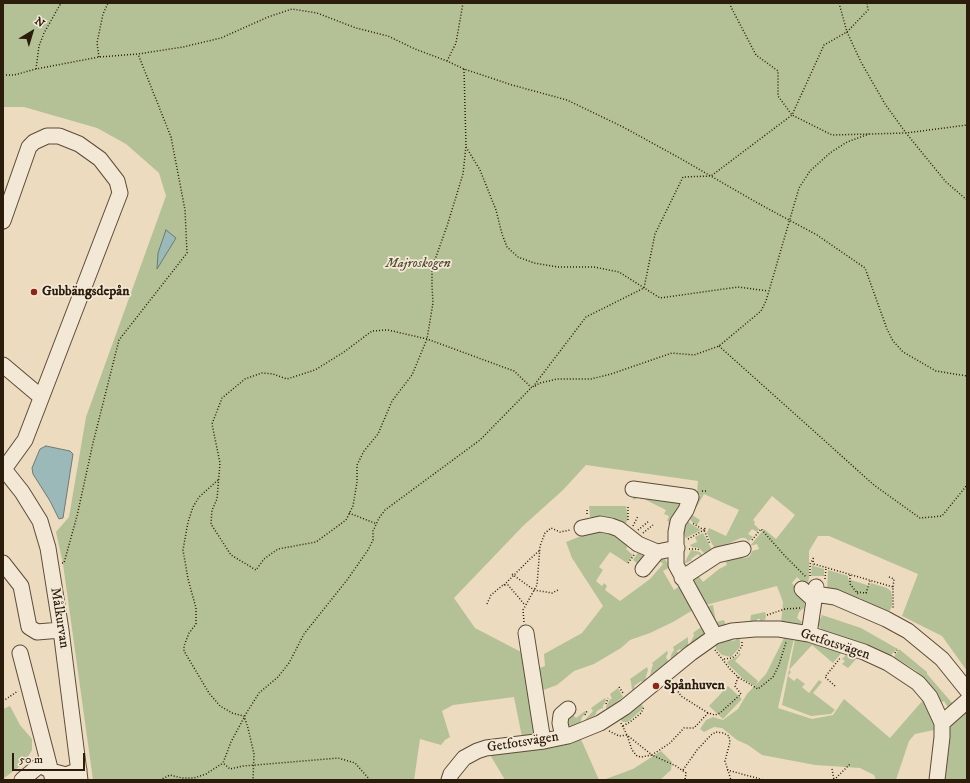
<!DOCTYPE html>
<html>
<head>
<meta charset="utf-8">
<style>
	body { margin:0 }
	#map { position:relative; width:970px; height:783px; overflow:hidden; background:#eddbc0; font-family:"IM FELL DW Pica",serif }
	canvas { display:block }
	.frame { position:absolute; inset:0; border:4px solid #2b1c0b; pointer-events:none }
	.north { position:absolute; left:12px; top:12px; width:40px; height:40px; -webkit-text-stroke:3px #f3e8d6; paint-order:stroke; rotate:38deg; font-size:11px; font-weight:700; line-height:16px; text-align:center; color:#2b1c0b }
	.north::after { content:''; display:block; margin:auto; width:14px; height:18px; background:#2b1c0b; clip-path:polygon(50% 0,100% 100%,50% 72%,0 100%) }
	.scale { position:absolute; left:12px; top:753px; width:73px; height:18px; box-sizing:border-box; border:2px solid #2b1c0b; border-top:0; padding-left:5px; font-size:12px; line-height:14px; white-space:nowrap; color:#2b1c0b; -webkit-text-stroke:3px #f3e8d6; paint-order:stroke }
</style>
</head>
<body>
<div id="map">
<canvas width="970" height="783"></canvas>
<div class="frame"></div>
<div class="north">N</div>
<div class="scale">50 m</div>
</div>
<script>
const g = document.querySelector('canvas').getContext('2d');
g.lineJoin = 'round';
function paint(path, color) { g.fillStyle = color; g.fill(path, 'evenodd'); }
const poly = rows => new Path2D(rows.map(r => 'M' + r).join(''));
function strokePath(path, color, width, dash) { g.strokeStyle = color; g.lineWidth = width; g.lineCap = dash ? 'butt' : 'round'; g.setLineDash(dash || []); g.stroke(path); }
function write(font, color, halo, rows, align = 'center') {
  g.font = font + ' "IM FELL DW Pica",serif'; g.lineWidth = 3.5; g.setLineDash([]); g.textBaseline = 'middle'; g.strokeStyle = halo; g.fillStyle = color; for (const [text, x, y, turn = 0] of rows) {
    g.save(); g.translate(x, y); g.rotate((+turn || 0) * Math.PI / 180); g.textAlign = isNaN(turn) ? turn : align; if (halo) g.strokeText(text, 0, 0); g.fillText(text, 0, 0); g.restore();
  }
}
paint(poly([
	[3,3,967,3,967,671,942,636,902,616,918,574,829,536,818,536,809,551,809,578,807,587,797,577,792,583,805,599,804,608,799,612,797,618,802,622,801,624,781,624,783,602,777,586,702,606,692,581,698,575,703,582,719,569,727,565,724,558,732,555,739,558,746,558,750,556,752,551,759,549,757,544,750,546,764,529,776,539,795,515,772,496,753,520,755,522,754,524,759,529,757,532,752,529,748,534,753,537,749,541,745,538,741,538,716,549,712,544,707,533,709,528,726,536,739,510,704,494,692,515,700,520,697,525,693,523,688,517,700,495,697,493,698,481,586,465,563,490,523,526,454,598,475,628,525,654,538,734,522,737,514,697,453,705,442,711,450,737,445,740,441,745,420,739,414,780,93,780,63,564,56,532,69,517,86,417,166,196,159,173,126,144,97,128,24,107,3,107],
	[634,493,683,503,671,525,668,523,669,521,667,521,669,516,664,514,666,510,640,497,633,500],
	[589,506,626,506,628,519,624,527,616,520,608,518,590,517],
	[687,520,691,524,701,530,686,538,683,532,684,523],
	[610,529,631,542,626,549,633,555,627,563,610,552,599,567,603,570,596,581,602,586,604,583,607,586,605,590,620,601,650,579,663,564,657,559,663,556,670,567,663,571,674,590,680,586,693,610,673,622,650,633,630,640,621,648,594,664,574,671,557,685,538,692,536,669,545,666,544,654,582,633,603,606,572,558,566,542,581,536,580,532],
	[703,533,712,550,705,554,699,548,692,547,690,545,697,542,695,537],
	[691,550,700,552,703,556,702,558,698,554,691,559,692,560,684,564],
	[639,551,646,552,639,565,633,560],
	[812,563,814,566,824,569,824,576,811,576],
	[828,570,848,576,848,579,870,586,871,583,887,588,891,591,892,596,892,606,889,612,886,614,860,604,862,599,859,598,856,602,827,592],
	[713,605,716,622,724,620,726,625,720,627,714,625,704,607],
	[765,612,766,616,765,620,760,621,760,619,757,619,757,621,750,622,751,615],
	[822,615,861,628,896,648,898,648,890,656,861,643,824,632,820,628,818,624,818,620,821,618],
	[701,627,703,632,704,631,704,634,690,644,694,635,693,633],
	[785,636,794,638,778,708,812,719,833,715,844,699,890,738,924,699,933,716,934,730,915,734,909,741,896,780,876,780,874,775,860,768,815,765,762,755,748,745,737,740,722,728,714,727,704,732,700,729,706,720,713,717,723,720,738,709,747,694,766,674],
	[688,637,688,645,682,650,680,649,677,651,678,653,671,659,671,655,674,650,673,647],
	[739,637,740,641,740,647,731,657,722,655,716,649,716,644,731,639,732,641,736,640,736,638],
	[795,639,843,651,833,663,812,645,789,670,791,672,788,676,794,681,797,678,805,684,802,687,809,693,819,680,822,682,813,693,835,710,831,714,811,716,782,705],
	[899,649,927,672,927,674,954,705,949,709,944,701,941,703,926,680,915,670,894,657],
	[667,651,668,653,666,657,668,661,650,676,652,667,653,665,652,663],
	[739,653,741,654,735,661,758,681,755,686,743,679,727,663,728,661,738,656],
	[848,653,859,656,848,668,842,664,845,661,842,659],
	[647,667,648,670,645,680,642,682,641,681,634,686,635,688,632,690,631,682,630,679],
	[728,686,742,699,723,719,709,706],
	[618,688,623,697,607,709,606,707,610,699,612,699,610,694],
	[605,698,606,700,603,706,603,709,602,708,597,711,595,716,584,721,593,711,591,708],
	[641,700,643,708,639,712,628,722,623,722,620,719,620,717],
	[10,706,20,725,32,739,32,750,24,763,3,779,3,709],
	[967,706,966,780,945,780,949,736,948,724],
	[585,711,586,713,582,717,580,723,564,728,570,712,576,718],
	[580,737,599,780,505,780,489,753],
	[661,751,672,762,671,770,660,780,603,780,633,769]
]), '#b4c196');
const water = poly([
	[166,230,176,238,157,269,158,253,166,230],
	[46,446,70,451,73,454,63,518,59,519,50,501,33,474,32,468,40,449,46,446]
]);
paint(water, '#9bb9b9');
strokePath(water, '#6e7a73', 1);
const minor = poly([
	[3,221,29,147,34,142,47,136,59,136,79,144,100,159,117,181,120,193,25,440,4,469],
	[3,365,41,397],
	[3,468,22,492,40,521,48,548,61,630,80,780],
	[633,489,691,497,686,510,678,522,676,532,676,565,715,636],
	[582,528,600,524,611,526,619,529,638,544,657,552,677,548],
	[3,563,21,586,29,627,37,632,61,630],
	[643,569,657,552],
	[682,578,717,555,743,549],
	[802,589,814,600],
	[815,594,835,597,886,619,908,631,942,659,967,690],
	[526,633,542,735,544,741],
	[809,634,816,587],
	[20,653,53,780],
	[942,723,967,701],
	[563,737,560,723,561,715,568,709],
	[22,780,40,765,51,771,66,775,79,770],
	[449,780,451,774,464,758,477,751,486,748,544,741,568,736,600,723,625,707,691,653,715,636,732,631,755,629,779,629,809,634,864,652,888,663,918,683,930,697,942,723,942,737,937,780]
]);
strokePath(minor, '#5c4c38', 17);
strokePath(poly([
	[730,3,731,7,756,55,778,71,778,96,792,115,832,135,906,133,967,125],
	[839,3,847,32,861,62,885,104,906,133,946,182,967,200],
	[99,57,97,43,103,14,108,3],
	[447,61,456,43,463,3],
	[36,69,39,46,44,33,61,3],
	[464,69,466,146,463,174,447,226,432,268,432,286,433,303,427,339,412,375,392,401,378,434,364,451,357,465,357,482,353,506,346,520,316,542,278,549,264,559,256,570,231,555,211,524,212,510,217,499,220,463,212,424,222,398,245,379,262,373,273,374,287,379,315,370,344,352,372,331,388,330,427,339,514,371,532,388,586,317,644,288,655,234,683,177,711,176,792,115,824,45,847,32,868,10,867,3],
	[3,75,14,75,36,69,99,57,138,54,183,47,221,38,268,17,292,9,317,13,356,28,388,36,415,49,447,61,464,69,512,85,567,100,623,127,676,156,763,206,817,235,865,268,887,329,893,341,903,352,936,371,967,376],
	[466,147,480,170,496,210,502,234,507,247,518,257,534,263,558,267,594,267,619,272,660,298,738,287,768,291],
	[719,346,874,485,920,518,942,516,967,485],
	[535,386,540,383,557,379,591,379,611,374,672,353,694,355,719,346,761,311,766,301,799,188,810,171,830,153,847,142,869,134],
	[218,480,199,497,193,507,188,522,183,550,188,579,196,608,196,624,189,633,184,646,184,651,209,693,220,706,232,713,244,716,248,728,254,754,253,780],
	[702,491,708,491],
	[349,513,377,524],
	[587,514,587,508],
	[628,520,628,507],
	[633,526,638,516],
	[705,528,704,530,710,544],
	[638,530,649,521],
	[643,533,653,525],
	[688,539,704,530,692,523],
	[752,540,761,529,785,556,806,577],
	[689,549,698,549,700,551],
	[813,561,814,564,893,587,893,609],
	[62,563,64,563,77,516,93,443,119,340,187,253,185,210,171,137,138,54],
	[628,563,634,555],
	[512,574,534,590,552,593,558,590],
	[850,575,850,584,858,594],
	[810,576,810,564,814,557],
	[889,577,894,579,893,587],
	[825,579,826,568],
	[504,585,530,559,540,550],
	[857,592,866,593,870,581],
	[487,604,491,595,503,585,508,585,525,605],
	[767,615,785,609,800,608],
	[524,622,523,610,537,585,540,546,545,533,551,528,560,532,570,530],
	[715,650,730,669,738,677,758,689,773,677,779,665,786,642],
	[895,653,897,650],
	[724,659,732,658,736,655,742,646,742,642],
	[673,684,681,696,708,713],
	[835,686,825,677,841,657],
	[619,687,623,693],
	[3,701,18,691],
	[606,704,608,698],
	[585,715,587,711],
	[621,723,627,735,632,750,637,756,641,757,652,755,676,766,686,773,685,780],
	[623,726,630,722,641,713,644,707],
	[609,731,619,736,627,735,652,755,670,743,684,728,694,728,708,713,715,715,720,713,741,694,735,686,738,677],
	[832,769,834,780],
	[683,770,697,750,711,735,716,732,723,733,729,736,730,742,725,761,731,780],
	[727,770,764,780],
	[160,780,170,775,182,778,194,778,206,774,223,763],
	[370,780,355,763,338,758,243,766,230,769,223,763,231,742,247,712,259,693,278,677,289,663,304,634,347,580,368,550,373,540,373,531,379,518,385,510,480,440,531,388],
	[834,780,851,763]
]), '#2b1c0b', 1.5, [1, 2]);
strokePath(minor, '#f3e8d6', 15);
for (const [x, y, r, color] of [
	[34,292,4,"#8f2418"],
	[656,686,4,"#8f2418"]
]) { const dot = new Path2D(); dot.arc(x, y, r, 0, 2 * Math.PI); g.fillStyle = color; g.fill(dot); strokePath(dot, '#f3e8d6', 1.5); }
write('italic 14px', '#544e35', '#f3e8d6', [
	["Majroskogen",418,264]
]);
write('bold 14px', '#2b1c0b', '#f3e8d6', [
	["Gubbängsdepån",42,292],
	["Spånhuven",664,686]
], 'left');
write('14px', '#2b1c0b', '#f3e8d6', [
	["Målkurvan",59,618,81],
	["Getfotsvägen",835,645,18],
	["Getfotsvägen",523,743,-9]
]);
</script>
</body>
</html>
